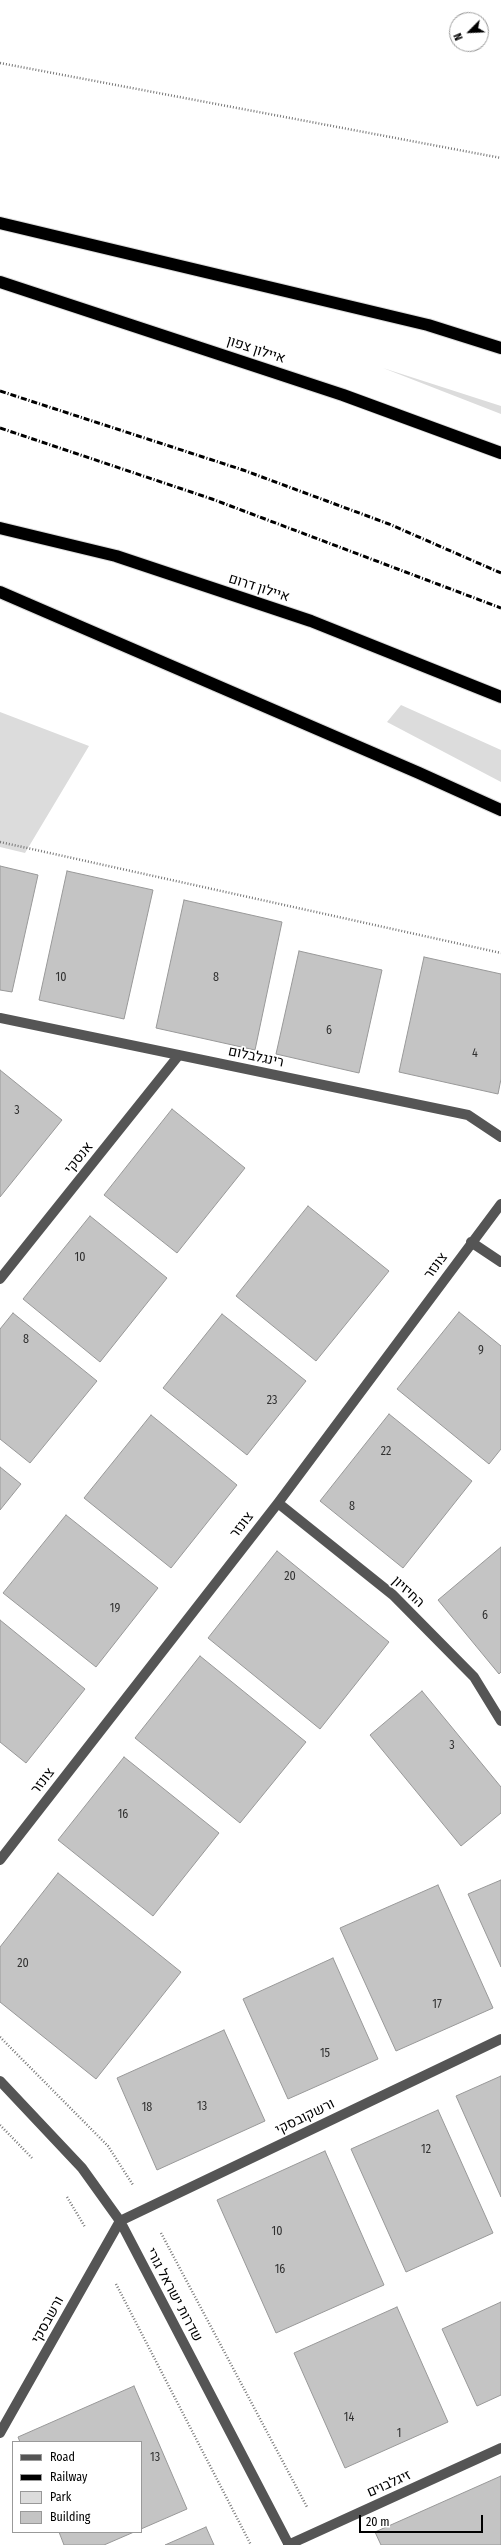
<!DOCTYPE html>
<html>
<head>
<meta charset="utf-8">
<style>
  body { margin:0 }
  #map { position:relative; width:501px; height:2545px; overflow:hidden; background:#fff; font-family:"Fira Sans Condensed",sans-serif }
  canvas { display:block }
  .legend { position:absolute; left:12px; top:2441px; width:130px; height:92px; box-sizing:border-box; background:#fff; border:1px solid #999; margin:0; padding:5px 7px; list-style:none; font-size:12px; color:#000 }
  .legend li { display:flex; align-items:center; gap:8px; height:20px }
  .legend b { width:20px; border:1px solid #999 }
  .north { position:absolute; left:449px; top:12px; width:40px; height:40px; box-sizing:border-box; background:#fff; border:1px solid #999; border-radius:50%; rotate:246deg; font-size:11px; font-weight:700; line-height:16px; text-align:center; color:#000 }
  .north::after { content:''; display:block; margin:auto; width:14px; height:18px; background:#000; clip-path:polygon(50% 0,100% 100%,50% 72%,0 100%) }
  .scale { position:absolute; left:359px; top:2515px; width:124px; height:18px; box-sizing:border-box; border:2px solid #000; border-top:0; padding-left:5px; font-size:12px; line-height:14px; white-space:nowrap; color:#000; -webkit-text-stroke:3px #fff; paint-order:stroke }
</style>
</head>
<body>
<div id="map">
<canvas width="501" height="2545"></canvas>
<ul class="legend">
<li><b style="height:5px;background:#555"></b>Road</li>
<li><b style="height:5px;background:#000"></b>Railway</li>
<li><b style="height:11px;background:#dcdcdc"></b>Park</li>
<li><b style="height:11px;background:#c4c4c4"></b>Building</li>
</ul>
<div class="north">N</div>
<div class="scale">20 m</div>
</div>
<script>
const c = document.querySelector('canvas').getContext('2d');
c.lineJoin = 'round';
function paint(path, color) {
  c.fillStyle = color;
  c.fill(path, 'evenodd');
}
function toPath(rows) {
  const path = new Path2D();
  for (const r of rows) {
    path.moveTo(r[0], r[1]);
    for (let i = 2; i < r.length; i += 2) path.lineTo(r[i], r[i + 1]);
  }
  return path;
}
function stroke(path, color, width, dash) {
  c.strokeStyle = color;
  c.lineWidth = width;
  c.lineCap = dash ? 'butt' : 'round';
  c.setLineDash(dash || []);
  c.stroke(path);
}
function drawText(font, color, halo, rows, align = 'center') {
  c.font = font + ' "Fira Sans Condensed",Heebo,sans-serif';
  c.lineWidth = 3.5;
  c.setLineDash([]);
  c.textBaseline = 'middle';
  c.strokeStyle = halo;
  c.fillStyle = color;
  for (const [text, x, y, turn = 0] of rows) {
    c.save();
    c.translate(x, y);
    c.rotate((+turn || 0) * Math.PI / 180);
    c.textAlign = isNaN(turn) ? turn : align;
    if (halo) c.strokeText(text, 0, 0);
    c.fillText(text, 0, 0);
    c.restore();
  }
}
paint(toPath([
  [383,368,501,406,501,414],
  [401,705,501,750,501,782,387,722],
  [0,712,89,746,25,853,0,847]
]), '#dcdcdc');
const building = toPath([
  [0,866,38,875,12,992,0,990,0,866],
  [67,871,153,890,124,1019,39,1000,67,871],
  [184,900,282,922,255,1050,156,1028,184,900],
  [299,951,382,970,359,1073,276,1054,299,951],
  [424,957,501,974,501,1079,498,1094,399,1072,424,957],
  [0,1070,62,1120,0,1197,0,1070],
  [172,1109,245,1168,177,1253,104,1195,172,1109],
  [308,1206,389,1271,316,1361,236,1296,308,1206],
  [90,1216,167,1278,100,1362,23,1299,90,1216],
  [459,1312,501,1346,501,1449,489,1464,397,1389,459,1312],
  [13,1313,97,1381,30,1463,0,1439,0,1329,13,1313],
  [222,1314,306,1381,247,1455,163,1388,222,1314],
  [389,1414,472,1481,403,1568,320,1501,389,1414],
  [151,1415,237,1485,171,1568,84,1498,151,1415],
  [0,1467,21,1484,0,1510,0,1467],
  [66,1515,158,1588,96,1667,3,1593,66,1515],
  [501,1547,501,1672,499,1674,438,1600,501,1547],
  [277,1551,389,1642,320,1729,208,1638,277,1551],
  [0,1620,85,1689,26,1763,0,1742,0,1620],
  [200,1656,306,1742,240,1823,135,1738,200,1656],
  [422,1691,501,1787,501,1813,461,1846,370,1735,422,1691],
  [124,1757,219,1833,153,1916,58,1840,124,1757],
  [58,1873,181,1972,96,2079,0,2002,0,1947,58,1873],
  [501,1880,501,1967,468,1894,501,1880],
  [438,1885,493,2008,396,2051,340,1928,438,1885],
  [333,1958,378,2059,288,2099,243,1999,333,1958],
  [224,2030,265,2121,157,2170,117,2078,224,2030],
  [501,2076,501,2197,456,2096,501,2076],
  [438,2110,493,2233,406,2272,351,2149,438,2110],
  [325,2151,384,2285,276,2333,217,2200,325,2151],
  [501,2302,501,2395,477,2406,442,2329,501,2302],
  [397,2307,448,2422,345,2468,294,2353,397,2307],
  [134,2386,187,2509,141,2529,141,2442,20,2442,18,2437,134,2386],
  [501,2476,501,2545,381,2545,375,2532,501,2476],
  [206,2527,214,2545,165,2545,206,2527],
  [59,2532,134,2532,104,2545,64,2545,59,2532]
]);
paint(building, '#c4c4c4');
stroke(building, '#999', 1);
const highway = toPath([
  [0,223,428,325,501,348],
  [0,282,343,395,501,453],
  [0,528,116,556,311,621,501,697],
  [0,592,419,773,501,810]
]);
stroke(highway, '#dbdbdb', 14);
stroke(toPath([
  [0,63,501,158],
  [0,842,501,953],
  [0,2037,108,2146,133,2185],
  [0,2125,32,2158],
  [67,2197,85,2227],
  [161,2233,307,2507],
  [116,2284,251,2545]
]), '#777', 2.5, [1, 2]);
stroke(toPath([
  [0,1018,468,1115,501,1137],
  [471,1242,501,1262],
  [0,1279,179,1055],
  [278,1503,393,1595,474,1677,501,1721],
  [0,1860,278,1503,501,1204],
  [0,2081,82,2168,120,2221,289,2545],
  [0,2433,120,2221,501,2039],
  [288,2545,501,2448]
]), '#555', 10);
stroke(highway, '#000', 12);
stroke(toPath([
  [0,391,243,470,389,524,501,573],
  [0,428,212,499,501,608]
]), '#000', 3, [6, 2, 1, 2]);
drawText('12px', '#313131', null, [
  ["10",61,978],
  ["8",216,978],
  ["6",329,1031],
  ["4",475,1054],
  ["3",17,1111],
  ["10",80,1258],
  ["8",26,1340],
  ["9",481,1351],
  ["23",272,1401],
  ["22",386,1452],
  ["8",352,1507],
  ["20",290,1577],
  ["19",115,1609],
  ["6",485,1616],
  ["3",452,1746],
  ["16",123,1815],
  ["20",23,1964],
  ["17",437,2005],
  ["15",325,2054],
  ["13",202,2107],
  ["18",147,2108],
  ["12",426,2150],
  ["10",277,2232],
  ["16",280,2270],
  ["14",349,2418],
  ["1",399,2434],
  ["13",155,2458]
]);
drawText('14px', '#000', '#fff', [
  ["איילון צפון",256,350,18],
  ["איילון דרום",259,588,18],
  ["רינגלבלום",256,1057,12],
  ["אנסקי",79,1158,-51],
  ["צונזר",436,1266,-53],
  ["צונזר",242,1525,-52],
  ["החיזיון",408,1592,43],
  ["צונזר",43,1781,-52],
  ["ורשקובסקי",305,2117,-26],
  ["שדרות ישראל גורי",174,2295,62],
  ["ורשבסקי",48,2320,-61],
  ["זיגלבוים",389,2484,-24]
]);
</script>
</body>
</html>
